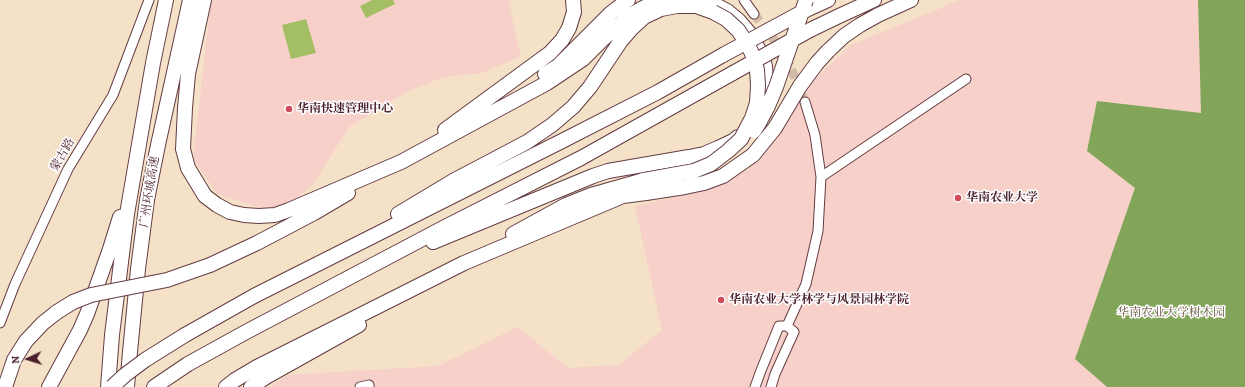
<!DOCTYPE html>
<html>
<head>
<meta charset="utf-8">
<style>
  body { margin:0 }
  #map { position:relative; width:1245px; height:387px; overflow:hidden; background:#f4e1c7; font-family:Alegreya,serif }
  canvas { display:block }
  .north { position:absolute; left:8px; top:339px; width:40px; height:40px; -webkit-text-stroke:3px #fff; paint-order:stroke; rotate:266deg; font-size:11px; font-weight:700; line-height:16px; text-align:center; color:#4a1f2b }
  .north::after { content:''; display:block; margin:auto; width:14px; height:18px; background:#4a1f2b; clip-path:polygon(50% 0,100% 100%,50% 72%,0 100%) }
</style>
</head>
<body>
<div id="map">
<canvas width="1245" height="387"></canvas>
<div class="north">N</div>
</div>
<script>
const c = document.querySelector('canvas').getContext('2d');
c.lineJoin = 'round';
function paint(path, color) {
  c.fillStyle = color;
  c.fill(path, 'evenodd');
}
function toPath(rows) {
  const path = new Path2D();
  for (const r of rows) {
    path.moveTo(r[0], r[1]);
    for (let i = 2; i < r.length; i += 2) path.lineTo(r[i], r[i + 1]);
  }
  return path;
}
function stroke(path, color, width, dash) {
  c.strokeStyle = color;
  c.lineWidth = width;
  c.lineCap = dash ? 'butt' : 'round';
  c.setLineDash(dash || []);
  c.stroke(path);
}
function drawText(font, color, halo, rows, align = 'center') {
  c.font = font + ' Alegreya,"Noto Serif SC",serif';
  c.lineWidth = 3;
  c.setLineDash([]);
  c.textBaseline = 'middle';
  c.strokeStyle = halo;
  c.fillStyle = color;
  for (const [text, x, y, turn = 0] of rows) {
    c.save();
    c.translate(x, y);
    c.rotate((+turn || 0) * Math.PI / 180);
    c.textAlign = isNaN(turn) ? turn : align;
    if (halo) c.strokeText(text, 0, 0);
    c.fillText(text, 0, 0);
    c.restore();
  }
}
paint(toPath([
  [211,0,508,0,521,56,482,73,444,77,408,91,349,127,314,183,292,203,268,210,217,194,193,158],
  [960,0,1245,0,1245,387,270,387,287,375,438,366,518,327,568,368,619,365,662,330,635,206,708,189,747,170,779,136,795,107,813,81,851,45]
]), '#f7d0ca');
paint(toPath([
  [372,0,393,0,395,4,366,18,360,6],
  [306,19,316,53,291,59,282,25]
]), '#a4be64');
paint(toPath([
  [1198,0,1245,0,1245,387,1107,387,1075,359,1135,188,1087,151,1097,101,1201,113]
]), '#83a55a');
stroke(toPath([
  [754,14,785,54,805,102]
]), '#d2baa8', 9, [9, 4.5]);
const minor = toPath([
  [744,0,754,14],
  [821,177,966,79],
  [0,323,15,284,68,169,113,95,149,0],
  [787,326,806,284,818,231,821,177,815,135,805,102],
  [360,387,369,385,369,387],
  [755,387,760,373,779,326,787,326],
  [771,387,775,374,794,332,787,326]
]);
const highway = toPath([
  [204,0,188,74,185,108,183,149,188,168,205,196,217,205,230,212,244,215,259,216,275,215,289,210,401,162,547,83,583,59,602,40,629,16,641,9,653,3,663,0],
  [704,0,712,3,727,11,739,21,751,35,759,50,765,66,766,83,763,101,760,110],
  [806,10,828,0],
  [810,30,839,16,874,0],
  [828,51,844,36,860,25,878,15,911,0],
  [545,74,558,66,611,13,628,0],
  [445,130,550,53,562,40,569,28,574,12,573,0],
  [398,214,453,181,527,142,552,125,573,107,590,87,620,42,632,28,644,17,661,9,677,6,696,6,713,12],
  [513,234,566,205,591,195,644,180],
  [433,242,593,176,608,171,689,157,704,154,718,148,733,141,738,137],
  [210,265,257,243,314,213,348,193],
  [185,335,254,296,564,140,658,92,723,55],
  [5,387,14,360,26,341,43,323,57,312],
  [49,387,80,330,87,314,110,249,120,217],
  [108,387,112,335,127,214,153,63,166,0],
  [127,387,130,352,138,269,147,200,158,145,190,0],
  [154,387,188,364,246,332,445,227,581,158,733,73],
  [226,387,235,380,257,367,464,263,623,196,646,193],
  [251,387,266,377,359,325]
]);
stroke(minor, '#643c42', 11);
stroke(highway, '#643c42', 16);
stroke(minor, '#fff', 9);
stroke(highway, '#fff', 14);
const highwayBridge = toPath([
  [723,55,806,10],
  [733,73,810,30],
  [754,131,759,123,768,106,776,87,806,0],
  [644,180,694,171,711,164,728,151,741,139,752,118,757,103,758,85,757,70,754,58,748,45,738,30,726,19,713,12],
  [646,193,685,187,704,183,723,176,753,155,775,128,800,86,817,63,828,51],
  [57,312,73,302,91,295,167,280,210,265],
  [112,387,125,375,145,360,185,335]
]);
stroke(highwayBridge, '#643c42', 16, []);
stroke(highwayBridge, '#fff', 14);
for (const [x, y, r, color] of [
  [289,109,4,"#d1495b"],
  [958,198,4,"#d1495b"],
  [721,300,4,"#d1495b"]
]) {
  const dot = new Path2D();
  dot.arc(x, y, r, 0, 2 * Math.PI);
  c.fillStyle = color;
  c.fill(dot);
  stroke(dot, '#fff', 1.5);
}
drawText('bold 12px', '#4a1f2b', '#fff', [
  ["华南快速管理中心",297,109],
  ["华南农业大学",966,198],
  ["华南农业大学林学与风景园林学院",729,300]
], 'left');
drawText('12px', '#4a1f2b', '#fff', [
  ["蒙古路",63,155,-60],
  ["广州环城高速",150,192,-81]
]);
drawText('12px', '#6a573f', '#fff', [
  ["华南农业大学树木园",1171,313]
]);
</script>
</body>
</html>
